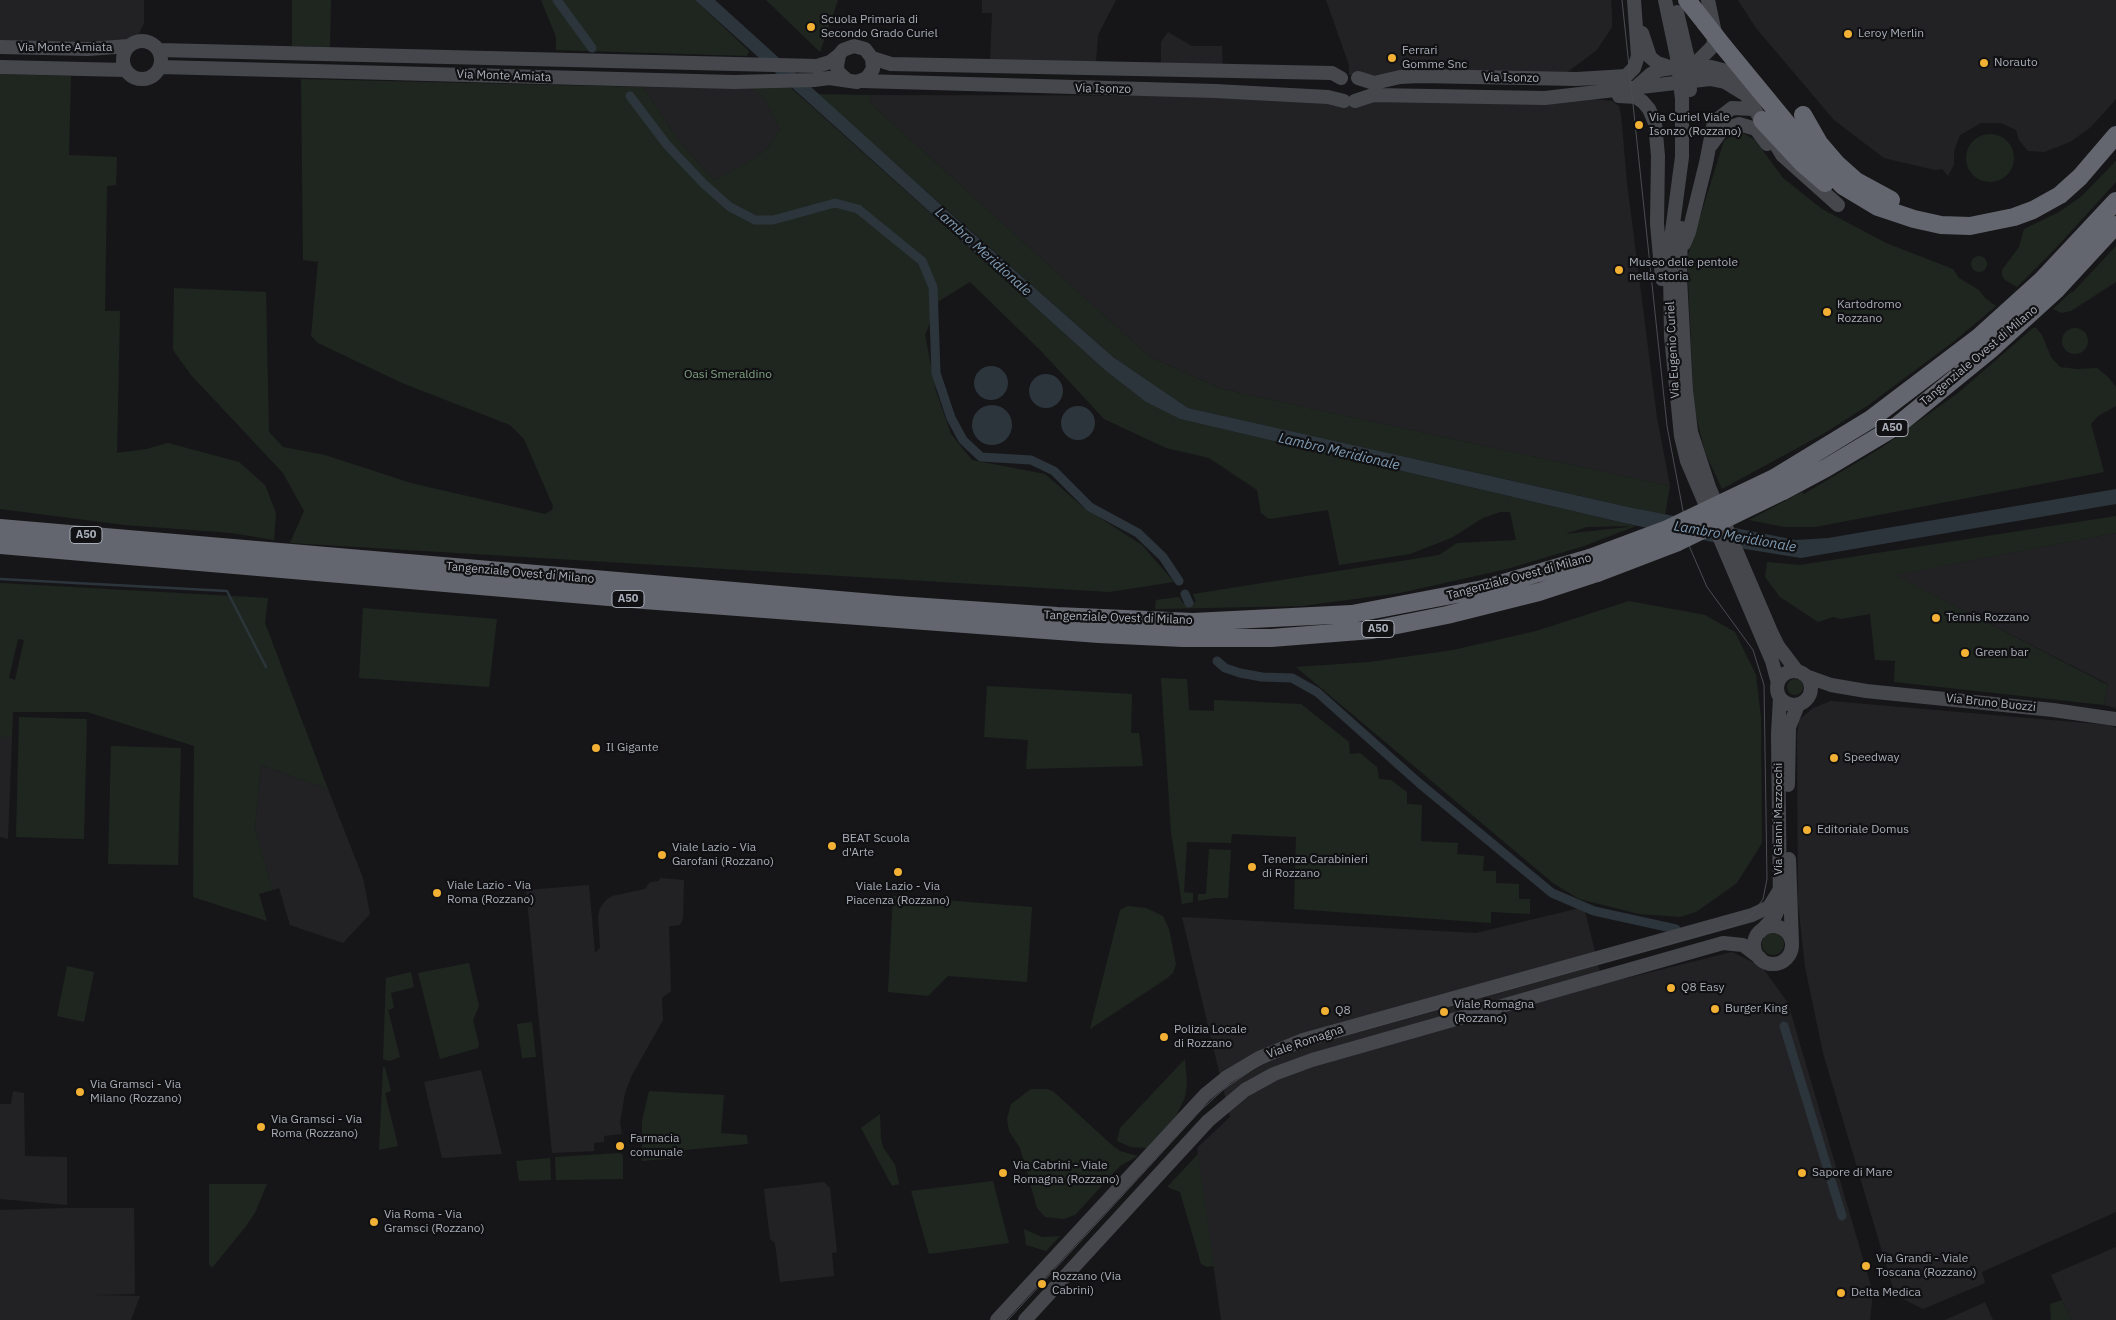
<!DOCTYPE html>
<html>
<head>
<meta charset="utf-8">
<style>
  body { margin:0 }
  canvas { display:block; background:#161618 }
</style>
</head>
<body>
<canvas width="2116" height="1320"></canvas>
<script>
const c = document.querySelector('canvas').getContext('2d');
c.lineJoin = 'round';
function paint(path, color) {
  c.fillStyle = color;
  c.fill(path, 'evenodd');
}
function toPath(rows) {
  const path = new Path2D();
  for (const r of rows) {
    if (r.length === 3) {
      path.moveTo(r[0] + r[2], r[1]);
      path.arc(r[0], r[1], r[2], 0, 2 * Math.PI);
      continue;
    }
    path.moveTo(r[0], r[1]);
    for (let i = 2; i < r.length; i += 2) path.lineTo(r[i], r[i + 1]);
  }
  return path;
}
function stroke(path, color, width, dash) {
  c.strokeStyle = color;
  c.lineWidth = width;
  c.lineCap = dash ? 'butt' : 'round';
  c.setLineDash(dash || []);
  c.stroke(path);
}
function drawText(font, color, halo, rows, align = 'center') {
  c.font = font + ' "IBM Plex Sans",sans-serif';
  c.lineWidth = 4.5;
  c.setLineDash([]);
  c.textBaseline = 'middle';
  c.strokeStyle = halo;
  c.fillStyle = color;
  for (const [text, x, y, turn = 0] of rows) {
    c.save();
    c.translate(x, y);
    c.rotate((+turn || 0) * Math.PI / 180);
    c.textAlign = isNaN(turn) ? turn : align;
    if (halo) c.strokeText(text, 0, 0);
    c.fillText(text, 0, 0);
    c.restore();
  }
}
paint(toPath([
  [0,0,144,0,144,23,135,42,129,46,0,47],
  [982,0,1116,0,1098,35,1096,62,990,60,992,13,982,13],
  [1326,0,1611,0,1612,16,1612,27,1597,50,1558,79,1352,75,1349,75,1349,65],
  [1738,0,2116,0,2116,99,2091,127,2070,142,2044,152,2028,151,2019,140,2016,130,2001,123,1981,123,1960,135,1954,151,1954,165,1948,176,1942,169,1935,170,1884,158,1834,120,1756,28],
  [1168,32,1192,46,1222,46,1223,71,1161,70,1161,42],
  [643,87,753,88,764,98,780,129,766,150,742,166,714,180,679,141],
  [871,95,1322,96,1347,102,1565,96,1612,101,1619,106,1621,115,1627,183,1657,418,1670,486,1222,389,1150,357,869,102],
  [2116,533,2116,708,2104,705,2108,684,1894,575],
  [1831,701,2109,725,2116,728,2116,1212,1982,1272,1985,1283,1923,1309,1895,1295,1823,1053,1805,967,1798,903,1797,735,1799,720,1813,708],
  [0,737,12,737,8,839,0,837],
  [261,765,328,789,363,878,370,914,343,943,290,925,279,888,273,890,255,829],
  [660,878,684,880,683,918,680,925,669,926,671,991,662,998,663,1020,632,1075,625,1093,620,1123,622,1134,604,1136,604,1142,594,1143,594,1151,552,1153,526,890,589,885,595,953,600,948,598,916,600,908,606,900,612,896,645,889,650,882,659,881],
  [1584,907,1603,984,1732,952,1762,967,1788,1003,1873,1293,1870,1320,1221,1320,1197,1148,1230,1117,1182,917,1476,933],
  [481,1070,502,1154,442,1158,424,1082],
  [13,1091,24,1093,25,1156,67,1157,67,1205,0,1199,0,1104,11,1104],
  [824,1182,830,1188,837,1252,832,1253,834,1276,780,1282,775,1243,770,1239,764,1189],
  [68,1208,134,1208,135,1294,93,1295,140,1296,131,1320,0,1320,0,1210],
  [2116,1247,2116,1320,2071,1320,2051,1275],
  [1985,1302,1993,1320,1945,1320,1979,1305]
]), '#222225');
paint(toPath([
  [292,0,331,0,330,47,292,46],
  [541,0,695,0,749,51,747,56,556,50,556,37],
  [766,0,838,0,820,52],
  [0,74,71,76,69,155,117,157,116,185,107,186,105,311,120,311,117,453,146,449,168,443,239,462,265,485,276,513,274,540,231,533,125,525,0,509],
  [301,79,643,87,679,141,714,180,742,166,766,150,780,129,764,98,753,88,789,86,1106,371,1146,402,1180,419,1636,526,1584,546,1507,569,1400,593,1302,606,1155,609,1156,600,1179,597,1183,603,1196,602,1193,594,1439,555,1457,543,1516,540,1510,512,1500,512,1483,518,1451,538,1410,554,1339,565,1328,510,1269,519,1261,513,1257,490,1209,458,1166,448,1104,419,1041,351,970,282,939,301,925,335,936,391,951,434,972,460,1045,474,1083,507,1142,545,1174,582,1109,592,290,543,304,511,283,473,191,375,173,350,174,288,266,292,269,432,283,447,325,455,411,483,545,514,552,510,553,506,524,439,510,425,402,383,318,343,311,336,318,262,303,260],
  [1629,526,1628,527,1565,534,1587,527],
  [817,94,871,95,869,102,1150,357,1222,389,1670,486,1665,515,1188,408,1113,357],
  [1741,132,1755,140,1783,178,1822,209,1886,243,1953,269,1959,278,1979,290,1985,298,1996,306,1953,342,1867,406,1823,434,1722,489,1705,452,1694,408,1687,258,1724,141,1732,135],
  [1990,158,24],
  [2116,161,2116,182,2055,249,2017,287,2005,280,2002,276,2002,270,2019,247,2024,229,2059,212,2082,196],
  [2116,246,2116,282,2071,311,2061,313,2053,309,2070,293,2073,292],
  [1979,264,8],
  [2033,328,2036,328,2042,335,2051,357,2060,367,2077,369,2097,368,2108,377,2116,387,2116,406,2098,416,2091,424,2104,472,1815,527,1784,527,1749,520,1802,492,1804,494,1881,448,1958,393],
  [2075,341,13],
  [2116,516,2116,533,1895,575,2108,685,2104,705,1894,682,1895,661,1875,660,1870,614,1841,619,1833,617,1818,622,1780,597,1765,577,1767,562,1800,565],
  [0,583,268,598,265,623,328,789,261,765,255,829,273,890,259,894,267,921,193,897,194,746,87,712,13,712,12,737,0,737],
  [18,639,24,640,15,680,9,678],
  [1629,601,1705,615,1735,632,1756,675,1761,718,1762,843,1737,883,1696,912,1680,917,1639,914,1579,899,1553,883,1296,667,1369,662,1453,650,1536,631],
  [363,608,497,619,489,687,359,678],
  [1161,678,1187,679,1189,710,1214,711,1214,700,1301,704,1349,742,1350,754,1360,753,1377,767,1379,779,1391,780,1407,792,1407,804,1422,805,1421,841,1458,843,1457,854,1484,856,1483,871,1496,871,1496,883,1519,884,1519,899,1530,899,1530,914,1491,912,1491,923,1294,909,1296,837,1232,834,1231,843,1187,842,1184,892,1193,893,1193,902,1182,904,1171,832],
  [1795,687,8],
  [987,686,1132,694,1131,733,1139,733,1143,766,1026,769,1028,740,984,737],
  [19,717,87,719,84,839,16,837],
  [111,746,181,748,178,865,108,864],
  [1209,849,1231,850,1228,898,1214,898,1198,901,1198,894,1206,894],
  [893,896,1032,907,1027,982,948,976,928,996,888,992],
  [1128,906,1146,908,1163,916,1169,929,1176,964,1173,973,1166,979,1090,1029,1120,910],
  [1773,944,11],
  [469,963,479,1006,473,1020,479,1044,478,1048,440,1059,418,973],
  [67,966,94,972,84,1022,57,1016],
  [411,972,414,987,391,993,394,1008,388,1010,400,1057,389,1061,383,1059,386,978],
  [532,1022,536,1057,522,1058,517,1024],
  [1185,1059,1187,1084,1185,1097,1176,1116,1147,1148,1131,1147,1117,1141,1120,1128],
  [383,1067,385,1067,391,1091,385,1093,398,1146,379,1150],
  [1031,1089,1047,1089,1054,1092,1113,1146,1120,1151,1138,1156,1120,1166,1075,1215,1064,1219,1045,1217,1037,1208,1020,1148,1009,1131,1007,1119,1011,1104],
  [649,1091,724,1095,721,1133,747,1135,748,1144,685,1150,685,1157,642,1161,642,1121],
  [880,1114,881,1139,883,1147,895,1165,899,1184,892,1186,861,1128],
  [620,1153,623,1156,623,1179,556,1180,555,1157],
  [1198,1154,1214,1266,1207,1267,1201,1264,1180,1192,1167,1187],
  [550,1158,551,1180,519,1181,516,1161],
  [993,1181,1009,1243,929,1254,911,1191],
  [209,1184,267,1184,255,1213,246,1226,212,1268,209,1264],
  [1024,1229,1042,1237,1060,1236,1046,1251,1026,1245],
  [2062,1300,2071,1320,2051,1320,2050,1304]
]), '#1e261f');
paint(toPath([
  [695,0,715,0,950,213,1113,357,1188,408,1633,508,1796,540,1828,538,2116,489,2116,504,1801,558,1745,549,1624,523,1180,419,1146,402,1106,371],
  [991,383,17],
  [1046,391,17],
  [992,425,20],
  [1078,423,17]
]), '#2c353c');
stroke(toPath([
  [0,579,227,591,266,667]
]), '#2c353c', 2.5);
stroke(toPath([
  [557,0,592,48],
  [630,96,667,145,704,184,730,207,755,220,773,220,835,203,858,209,922,261,933,287,936,373,951,418,963,440,981,457,1031,460,1054,471,1090,507,1138,533,1163,557,1179,581],
  [1185,594,1189,603],
  [1217,661,1225,668,1240,673,1262,677,1292,678,1317,692,1419,783,1552,893,1594,911,1676,929],
  [1784,1026,1842,1216]
]), '#2c353c', 9);
stroke(toPath([
  [1665,0,1677,57],
  [1677,12,1687,55],
  [1642,33,1650,57,1657,63,1672,68,1686,68,1696,63,1713,46,1715,33,1708,0],
  [142,60,19],
  [0,47,88,49,129,46],
  [159,50,817,66,830,62,839,55],
  [872,58,891,64,1332,73,1341,78],
  [0,67,125,70],
  [160,67,734,82,814,80,829,78,857,82,867,78,873,69,872,58,865,49,854,46,843,50,839,55,837,66,838,72,847,80],
  [1686,68,1711,67,1723,70,1737,80,1782,155,1838,205],
  [1358,78,1374,83,1400,77,1419,76,1577,79,1626,76,1634,68,1638,56,1634,0],
  [862,81,1215,91,1328,97,1344,101],
  [1635,88,1651,74,1659,70,1672,68],
  [1619,96,1636,97,1643,102,1649,109,1655,123,1658,156,1657,224,1662,279],
  [1682,99,1682,157,1671,239,1670,270,1671,336,1681,436,1687,461,1772,661,1778,683],
  [1355,101,1373,95,1545,98,1710,79,1725,82,1743,93],
  [1711,145,1722,130,1739,124,1756,129,1767,144],
  [1681,228,1680,278,1686,390,1691,432,1709,487,1772,634,1778,646,1797,671],
  [1684,244,1689,232,1706,163,1714,122,1732,108,1754,109],
  [1794,688,17],
  [1806,676,1831,685,1866,691,2053,710,2116,719],
  [1788,785,1789,727,1798,705],
  [1789,859,1792,943],
  [1773,945,19],
  [1760,932,1775,916,1780,905,1778,734,1780,698],
  [997,1320,1205,1095,1227,1077,1259,1058,1303,1040,1752,915,1769,907,1779,891],
  [1025,1320,1208,1121,1245,1090,1274,1074,1312,1060,1723,943,1743,945,1760,958]
]), '#45474d', 14);
stroke(toPath([
  [1687,0,1706,24],
  [1724,47,1817,160,1843,186,1878,207,1914,219,1941,225,1970,226,2014,217,2033,210,2060,195,2080,177,2116,135],
  [1803,115,1819,143,1837,164,1856,181,1891,200],
  [1762,120,1803,164,1825,183],
  [1776,477,1871,419,1979,337,2042,280,2116,201],
  [1783,491,1826,468,1898,425,1990,350,2057,289,2116,225],
  [0,528,897,605,1057,616,1193,622,1352,614,1483,589,1590,558],
  [0,545,644,600,1099,634,1183,638,1271,638,1372,630,1447,615,1539,592,1597,573]
]), '#63666e', 18);
stroke(toPath([
  [1008,1320,1201,1110,1224,1089,1256,1067,1279,1056,1311,1045,1736,925,1752,915,1763,899,1767,879,1764,685,1753,650,1707,587,1690,548,1667,426,1622,0]
]), '#4a4c52', 1);
stroke(toPath([
  [1687,55,1690,90],
  [1677,57,1682,99]
]), '#45474d', 14);
stroke(toPath([
  [1706,24,1724,47],
  [1590,558,1665,530,1776,477],
  [1597,573,1678,542,1783,491]
]), '#63666e', 18);
for (const [x, y, r, color] of [
  [811,27,5,"#f2b134"],
  [1848,34,5,"#f2b134"],
  [1392,58,5,"#f2b134"],
  [1984,63,5,"#f2b134"],
  [1639,125,5,"#f2b134"],
  [1619,270,5,"#f2b134"],
  [1827,312,5,"#f2b134"],
  [1936,618,5,"#f2b134"],
  [1965,653,5,"#f2b134"],
  [596,748,5,"#f2b134"],
  [1834,758,5,"#f2b134"],
  [1807,830,5,"#f2b134"],
  [832,846,5,"#f2b134"],
  [662,855,5,"#f2b134"],
  [1252,867,5,"#f2b134"],
  [898,872,5,"#f2b134"],
  [437,893,5,"#f2b134"],
  [1671,988,5,"#f2b134"],
  [1715,1009,5,"#f2b134"],
  [1325,1011,5,"#f2b134"],
  [1444,1012,5,"#f2b134"],
  [1164,1037,5,"#f2b134"],
  [80,1092,5,"#f2b134"],
  [261,1127,5,"#f2b134"],
  [620,1146,5,"#f2b134"],
  [1003,1173,5,"#f2b134"],
  [1802,1173,5,"#f2b134"],
  [374,1222,5,"#f2b134"],
  [1866,1266,5,"#f2b134"],
  [1042,1284,5,"#f2b134"],
  [1841,1293,5,"#f2b134"]
]) {
  const dot = new Path2D();
  dot.arc(x, y, r, 0, 2 * Math.PI);
  c.fillStyle = color;
  c.fill(dot);
  stroke(dot, '#111113', 2);
}
for (const [x, y, w] of [
  [1892,428,32],
  [86,535,32],
  [628,599,32],
  [1378,629,32]
]) {
  const box = new Path2D();
  box.roundRect(x - w / 2, y - 8.5, w, 17, 4);
  c.fillStyle = '#111113';
  c.fill(box);
  stroke(box, '#a8adb8', 1);
}
drawText('bold 11px', '#a8adb8', null, [
  ["A50",1892,428],
  ["A50",86,535],
  ["A50",628,599],
  ["A50",1378,629]
]);
drawText('12px', '#a8adb8', '#111113', [
  ["Scuola Primaria di",821,20],
  ["Secondo Grado Curiel",821,34],
  ["Leroy Merlin",1858,34],
  ["Ferrari",1402,51],
  ["Gomme Snc",1402,65],
  ["Norauto",1994,63],
  ["Via Curiel Viale",1649,118],
  ["Isonzo (Rozzano)",1649,132],
  ["Museo delle pentole",1629,263],
  ["nella storia",1629,277],
  ["Kartodromo",1837,305],
  ["Rozzano",1837,319],
  ["Tennis Rozzano",1946,618],
  ["Green bar",1975,653],
  ["Il Gigante",606,748],
  ["Speedway",1844,758],
  ["Editoriale Domus",1817,830],
  ["BEAT Scuola",842,839],
  ["d'Arte",842,853],
  ["Viale Lazio - Via",672,848],
  ["Garofani (Rozzano)",672,862],
  ["Tenenza Carabinieri",1262,860],
  ["di Rozzano",1262,874],
  ["Viale Lazio - Via",447,886],
  ["Roma (Rozzano)",447,900],
  ["Viale Lazio - Via",898,887,"center"],
  ["Piacenza (Rozzano)",898,901,"center"],
  ["Q8 Easy",1681,988],
  ["Viale Romagna",1454,1005],
  ["(Rozzano)",1454,1019],
  ["Burger King",1725,1009],
  ["Q8",1335,1011],
  ["Polizia Locale",1174,1030],
  ["di Rozzano",1174,1044],
  ["Via Gramsci - Via",90,1085],
  ["Milano (Rozzano)",90,1099],
  ["Via Gramsci - Via",271,1120],
  ["Roma (Rozzano)",271,1134],
  ["Farmacia",630,1139],
  ["comunale",630,1153],
  ["Via Cabrini - Viale",1013,1166],
  ["Romagna (Rozzano)",1013,1180],
  ["Sapore di Mare",1812,1173],
  ["Via Roma - Via",384,1215],
  ["Gramsci (Rozzano)",384,1229],
  ["Via Grandi - Viale",1876,1259],
  ["Toscana (Rozzano)",1876,1273],
  ["Rozzano (Via",1052,1277],
  ["Cabrini)",1052,1291],
  ["Delta Medica",1851,1293]
], 'left');
drawText('12px', '#a8adb8', '#111113', [
  ["Via Monte Amiata",65,48],
  ["Via Monte Amiata",504,76,2],
  ["Via Isonzo",1511,78,1],
  ["Via Isonzo",1103,89,1],
  ["Via Eugenio Curiel",1673,350,-93],
  ["Tangenziale Ovest di Milano",1979,356,-40],
  ["Tangenziale Ovest di Milano",520,573,5],
  ["Tangenziale Ovest di Milano",1519,577,-15],
  ["Tangenziale Ovest di Milano",1118,618,2],
  ["Via Bruno Buozzi",1991,703,6],
  ["Via Gianni Mazzocchi",1779,819,-90],
  ["Viale Romagna",1305,1042,-19]
]);
drawText('12px', '#7fa381', '#111113', [
  ["Oasi Smeraldino",728,375]
]);
drawText('italic 14px', '#7f9bb3', '#111113', [
  ["Lambro Meridionale",983,252,42],
  ["Lambro Meridionale",1339,452,13],
  ["Lambro Meridionale",1735,537,10]
]);
</script>
</body>
</html>
